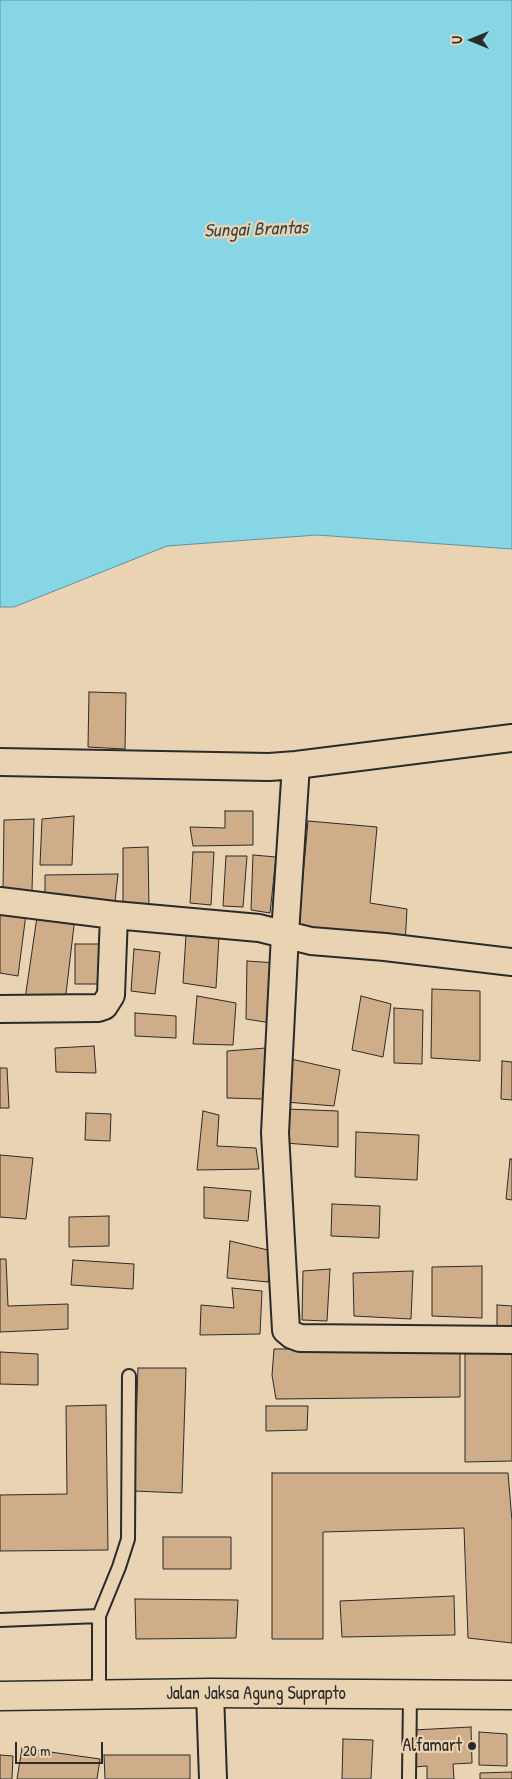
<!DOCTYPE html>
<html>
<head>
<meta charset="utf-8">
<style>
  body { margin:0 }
  #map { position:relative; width:512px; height:1779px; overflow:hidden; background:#e9d3b2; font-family:"Patrick Hand",sans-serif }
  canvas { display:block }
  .north { position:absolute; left:447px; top:15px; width:50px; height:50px; -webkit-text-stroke:4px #e9d3b2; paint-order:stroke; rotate:270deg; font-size:14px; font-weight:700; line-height:20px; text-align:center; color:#2b2b2b }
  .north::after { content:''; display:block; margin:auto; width:18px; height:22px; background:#2b2b2b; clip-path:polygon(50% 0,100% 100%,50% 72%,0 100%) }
  .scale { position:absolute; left:15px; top:1742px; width:88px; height:22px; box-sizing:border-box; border:2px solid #2b2b2b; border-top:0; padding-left:6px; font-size:15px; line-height:18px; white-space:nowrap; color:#2b2b2b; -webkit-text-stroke:4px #e9d3b2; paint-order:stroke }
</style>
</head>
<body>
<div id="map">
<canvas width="512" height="1779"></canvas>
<div class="north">U</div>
<div class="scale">20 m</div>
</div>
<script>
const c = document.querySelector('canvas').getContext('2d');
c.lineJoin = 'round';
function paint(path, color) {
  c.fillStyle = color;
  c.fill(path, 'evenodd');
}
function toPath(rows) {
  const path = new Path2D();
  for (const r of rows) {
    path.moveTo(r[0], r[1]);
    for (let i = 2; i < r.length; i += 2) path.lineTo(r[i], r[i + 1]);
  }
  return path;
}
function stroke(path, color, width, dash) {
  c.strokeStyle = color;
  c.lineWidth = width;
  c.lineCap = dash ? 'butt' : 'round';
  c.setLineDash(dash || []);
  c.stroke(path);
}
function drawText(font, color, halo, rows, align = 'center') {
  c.font = font + ' "Patrick Hand",sans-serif';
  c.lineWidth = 4.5;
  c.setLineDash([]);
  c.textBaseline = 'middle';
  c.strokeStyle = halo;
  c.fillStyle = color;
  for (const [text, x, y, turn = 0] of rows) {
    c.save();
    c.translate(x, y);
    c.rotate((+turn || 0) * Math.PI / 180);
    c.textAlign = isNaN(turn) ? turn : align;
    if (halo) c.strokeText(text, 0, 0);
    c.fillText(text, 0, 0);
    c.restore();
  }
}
const water = toPath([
  [0,0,512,0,512,549,317,535,167,546,14,607,0,607,0,0]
]);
paint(water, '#87d6e5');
stroke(water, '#62929b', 1);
const building = toPath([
  [89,692,126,693,125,749,88,747,89,692],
  [225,811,253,811,253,845,193,846,190,827,225,828,225,811],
  [74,816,72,865,40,865,42,819,74,816],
  [34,819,32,891,3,891,4,820,34,819],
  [308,821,377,827,370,903,407,909,405,945,298,931,308,821],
  [148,847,149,908,123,908,123,848,148,847],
  [193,852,214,852,211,905,190,903,193,852],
  [253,855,276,857,270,913,251,910,253,855],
  [226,856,247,856,243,907,223,906,226,856],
  [118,874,115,902,45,899,45,875,118,874],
  [0,910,26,914,18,976,0,973,0,910],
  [37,917,75,917,65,1002,25,999,37,917],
  [186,935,219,937,216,988,183,983,186,935],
  [75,944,104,944,105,984,75,984,75,944],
  [134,949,160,952,155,994,131,991,134,949],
  [247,961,276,963,271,1023,246,1019,247,961],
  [432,989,480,991,480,1061,431,1058,432,989],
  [197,996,236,1003,233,1045,193,1044,197,996],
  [361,996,391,1004,383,1057,352,1050,361,996],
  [394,1008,423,1010,422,1064,394,1063,394,1008],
  [135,1013,176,1016,176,1038,135,1036,135,1013],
  [94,1046,96,1073,56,1072,55,1048,94,1046],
  [266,1048,263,1099,227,1098,227,1051,266,1048],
  [291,1059,340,1070,334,1106,286,1102,291,1059],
  [502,1061,512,1062,512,1100,501,1099,502,1061],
  [0,1068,7,1068,9,1108,0,1108,0,1068],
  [286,1109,338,1111,338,1147,285,1143,286,1109],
  [203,1111,219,1115,217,1146,256,1148,259,1169,197,1170,203,1111],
  [86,1113,111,1114,110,1141,85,1140,86,1113],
  [356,1132,419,1135,417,1180,355,1177,356,1132],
  [0,1155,33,1158,26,1219,0,1217,0,1155],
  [510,1159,512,1159,512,1200,506,1199,510,1159],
  [204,1187,251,1191,248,1221,204,1218,204,1187],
  [332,1204,380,1206,379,1238,331,1236,332,1204],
  [109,1216,109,1246,69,1247,69,1217,109,1216],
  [230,1241,272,1251,268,1282,227,1278,230,1241],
  [0,1259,6,1259,8,1306,68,1304,68,1329,0,1332,0,1259],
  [73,1260,134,1264,133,1289,71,1285,73,1260],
  [482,1266,482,1318,432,1316,432,1267,482,1266],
  [330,1269,327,1321,302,1320,303,1271,330,1269],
  [413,1271,411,1319,354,1316,353,1273,413,1271],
  [232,1288,262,1291,260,1334,200,1335,201,1305,234,1308,232,1288],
  [497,1305,512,1306,512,1329,497,1328,497,1305],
  [460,1348,460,1397,276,1399,272,1375,274,1349,460,1348],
  [512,1350,512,1461,465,1462,465,1351,512,1350],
  [0,1352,38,1354,38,1385,0,1384,0,1352],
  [138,1368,186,1368,182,1493,134,1491,138,1368],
  [106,1405,108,1550,0,1551,0,1495,67,1494,66,1406,106,1405],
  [266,1406,308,1406,307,1430,266,1431,266,1406],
  [272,1473,508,1473,512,1521,512,1643,468,1638,464,1528,323,1532,323,1639,272,1639,272,1473],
  [163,1537,231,1537,231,1569,163,1569,163,1537],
  [454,1596,455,1635,342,1637,340,1601,454,1596],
  [135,1599,238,1600,236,1638,136,1639,135,1599],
  [471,1727,472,1763,453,1764,454,1779,427,1779,427,1766,414,1767,413,1730,471,1727],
  [479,1732,507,1734,507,1766,479,1765,479,1732],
  [343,1739,373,1740,371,1779,342,1779,343,1739],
  [22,1748,100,1759,97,1779,17,1779,22,1748],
  [0,1755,13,1756,12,1779,0,1779,0,1755],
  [104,1755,190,1755,190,1779,105,1779,104,1755],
  [512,1772,512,1779,480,1779,480,1773,512,1772]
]);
paint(building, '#cfad89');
stroke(building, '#2b2b2b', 1);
const service = toPath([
  [99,1616,119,1567,128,1539,129,1376],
  [0,1620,99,1616,99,1694],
  [409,1779,410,1695]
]);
const minor = toPath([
  [0,762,269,767,296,765,512,738],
  [296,765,285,934,275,1133,286,1330,292,1335,300,1338,512,1340],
  [0,901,114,915,259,928,311,941,385,947,512,962],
  [0,1009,98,1008,104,1006,111,995,114,915],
  [210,1693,213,1779]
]);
const secondary = toPath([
  [0,1696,210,1693,512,1695]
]);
stroke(service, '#2b2b2b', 16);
stroke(minor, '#2b2b2b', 30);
stroke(secondary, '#2b2b2b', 31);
stroke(service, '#e9d3b2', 12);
stroke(minor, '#e9d3b2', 26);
stroke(secondary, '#e9d3b2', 28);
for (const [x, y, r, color] of [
  [472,1746,5,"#2b2b2b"]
]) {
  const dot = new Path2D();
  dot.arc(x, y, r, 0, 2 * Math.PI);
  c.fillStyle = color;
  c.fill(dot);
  stroke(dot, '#e9d3b2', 2);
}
drawText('18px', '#2b2b2b', '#e9d3b2', [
  ["Jalan Jaksa Agung Suprapto",256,1694]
]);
drawText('18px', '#2b2b2b', '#e9d3b2', [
  ["Alfamart",462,1746]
], 'right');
drawText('italic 19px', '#394547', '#e9d3b2', [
  ["Sungai Brantas",256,230,-2]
]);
</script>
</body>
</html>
